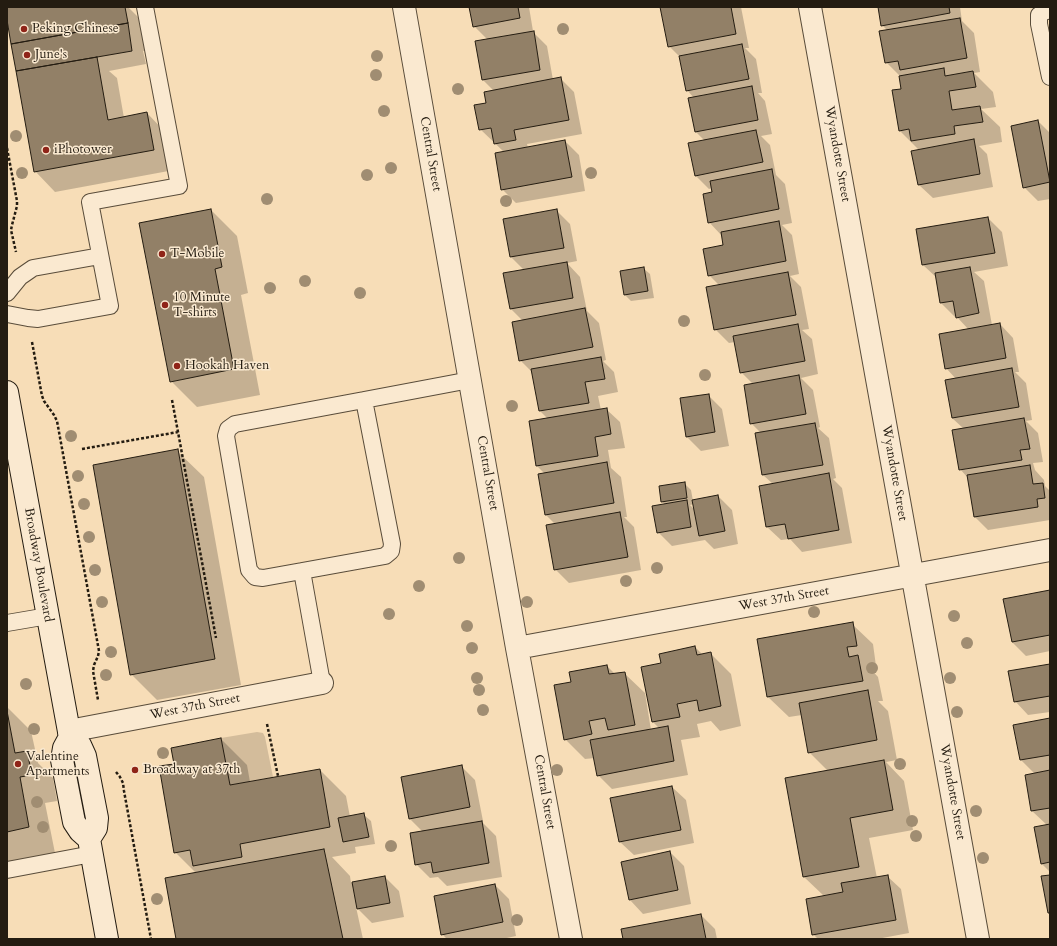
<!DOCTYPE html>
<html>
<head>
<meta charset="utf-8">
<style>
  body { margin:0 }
  #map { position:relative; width:1057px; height:946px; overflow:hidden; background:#f7ddb7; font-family:Cardo,serif }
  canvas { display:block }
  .frame { position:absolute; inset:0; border:8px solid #241c11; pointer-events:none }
</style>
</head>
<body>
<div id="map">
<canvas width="1057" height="946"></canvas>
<div class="frame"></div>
</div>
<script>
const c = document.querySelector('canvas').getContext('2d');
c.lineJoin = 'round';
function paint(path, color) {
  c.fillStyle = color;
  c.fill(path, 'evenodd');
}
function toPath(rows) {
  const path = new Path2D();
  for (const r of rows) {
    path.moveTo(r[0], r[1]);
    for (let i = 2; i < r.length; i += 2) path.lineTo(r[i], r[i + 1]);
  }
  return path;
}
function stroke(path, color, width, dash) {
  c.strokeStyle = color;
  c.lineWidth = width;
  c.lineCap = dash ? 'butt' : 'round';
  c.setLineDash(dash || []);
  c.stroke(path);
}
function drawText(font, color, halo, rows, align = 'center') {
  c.font = font + ' Cardo,serif';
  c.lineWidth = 3;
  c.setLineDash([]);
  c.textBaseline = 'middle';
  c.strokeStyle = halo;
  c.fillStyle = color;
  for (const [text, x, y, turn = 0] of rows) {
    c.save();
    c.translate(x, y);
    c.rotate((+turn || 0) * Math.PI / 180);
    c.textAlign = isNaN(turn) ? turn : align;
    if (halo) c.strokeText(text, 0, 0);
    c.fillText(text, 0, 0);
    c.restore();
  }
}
paint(toPath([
  [257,732,263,733,265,737,273,777,230,785,221,738]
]), '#d3bc9b');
paint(toPath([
  [7,7,128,7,149,28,153,49,143,51,146,64,109,71,117,78,124,118,147,113,167,134,174,170,55,192,35,171,7,15],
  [470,7,529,7,533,31,532,31,547,46,553,80,560,78,574,92,582,134,527,144,528,148,565,141,579,155,585,191,516,203,502,189,504,152,480,129,487,104,494,91,483,80,488,40,474,26],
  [661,7,741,7,749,48,745,48,756,59,762,93,758,93,765,101,772,134,761,136,770,145,776,175,785,184,792,223,782,225,792,235,799,274,790,276,801,287,809,329,802,330,812,339,818,374,801,378,813,390,820,427,818,428,829,438,836,478,833,479,842,488,852,543,802,552,790,539,781,540,767,527,773,484,763,475,756,434,761,433,751,423,753,384,741,372,735,342,729,343,715,329,719,285,709,275,724,246,722,236,709,222,713,193,712,188,709,189,695,175,705,141,696,132,689,99,694,98,687,90,681,58,669,46],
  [879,7,960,7,962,21,974,33,980,72,974,73,993,92,996,107,981,109,1000,127,1002,142,979,146,987,154,993,187,933,198,919,185,919,150,900,131,893,91,902,89,900,76,886,62,888,31,882,25],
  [1038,121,1050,133,1050,199,1038,201,1024,187],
  [211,210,237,236,248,293,241,295,260,395,197,407,171,381],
  [556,210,570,224,577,261,567,263,580,277,587,311,599,323,606,360,603,361,614,372,618,392,598,396,601,410,606,409,620,422,625,448,608,450,611,468,621,477,627,517,624,517,634,527,641,570,569,583,555,569,555,524,546,515,539,475,545,474,537,466,548,419,540,411,533,373,520,360,523,321,511,309,524,270,511,257],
  [988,218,1002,232,1008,266,974,272,984,281,992,325,1000,324,1013,338,1019,372,1015,372,1026,383,1032,420,1026,421,1038,433,1043,462,1033,463,1035,470,1044,480,1045,486,1050,491,1050,520,988,530,974,516,968,478,960,469,964,429,952,418,956,379,946,368,969,330,956,316,955,317,941,303,937,278,923,265],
  [643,268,650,274,654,298,631,301,625,295],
  [708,395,722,409,729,446,701,451,687,437],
  [177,451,204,477,241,685,157,700,131,674],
  [684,483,691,490,693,501,718,496,732,510,738,544,714,549,705,540,672,546,658,532,666,505,662,502],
  [694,504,695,510,690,505],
  [1050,591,1050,651,1026,656,1012,642,1004,600],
  [852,624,873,644,876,666,869,667,878,677,883,701,878,701,888,711,897,760,886,762,904,781,913,830,869,838,877,878,887,876,901,889,909,933,877,939,818,939,813,934,824,896,804,877,828,771,809,752,802,715,789,717,768,697,758,640],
  [695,647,703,655,710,653,731,674,741,726,720,731,711,721,697,724,700,737,681,740,688,775,612,789,598,775,595,758,585,759,565,739,572,683,607,666,615,674,624,673,645,693,651,730,659,728,653,722,662,664],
  [1050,665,1050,712,1028,715,1015,701],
  [7,707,31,731,38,763,53,778,57,801,45,803,55,853,7,862],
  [1050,719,1050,872,1041,863,1048,826,1032,811,1035,774,1021,760],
  [221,739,247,765,250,782,320,770,346,796,350,817,364,815,371,821,375,844,355,847,356,853,332,857,350,876,351,883,385,877,399,891,404,917,372,923,356,907,363,939,177,939,196,873,175,852,175,765],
  [461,766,475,780,483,821,481,821,496,836,502,877,447,886,438,877,430,878,416,864,423,832,409,818],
  [672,787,686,800,694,843,634,855,620,842],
  [670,852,684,866,691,904,643,914,630,900],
  [495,885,509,899,516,936,502,939,447,939,442,934],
  [701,915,715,929,717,939,624,939]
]), '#0003');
const building = toPath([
  [7,7,125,7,128,23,11,44,7,20,7,7],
  [469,7,518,7,520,18,473,27,469,7],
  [660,7,731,7,736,34,668,47,660,7],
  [878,7,949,7,950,13,881,26,878,7],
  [960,18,967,58,900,70,898,61,885,63,879,31,960,18],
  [128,23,132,51,16,71,11,44,128,23],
  [534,31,540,70,482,80,475,41,534,31],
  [742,44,749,79,686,91,679,56,742,44],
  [97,57,108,120,147,112,154,150,34,172,16,71,97,57],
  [944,68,945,76,973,71,976,87,949,91,952,110,980,106,983,122,954,126,955,134,911,141,909,129,899,131,892,90,901,89,899,76,944,68],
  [561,77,569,120,514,130,516,140,494,144,491,128,479,130,474,105,486,103,484,92,561,77],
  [752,86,758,120,695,132,688,98,752,86],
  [1038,120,1050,182,1023,188,1011,126,1038,120],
  [756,130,763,162,695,176,688,143,756,130],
  [974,139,980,174,918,185,911,151,974,139],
  [565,140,572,177,501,190,495,153,565,140],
  [772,169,779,209,708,223,703,194,712,192,710,181,772,169],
  [211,209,222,267,215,269,234,369,170,382,139,223,211,209],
  [557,209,564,248,510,257,503,219,557,209],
  [988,217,995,253,922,265,916,229,988,217],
  [779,221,786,261,708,276,703,249,723,245,721,232,779,221],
  [567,262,573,298,510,309,503,273,567,262],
  [644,267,648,291,624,295,620,271,644,267],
  [970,267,979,313,956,318,953,301,940,303,935,273,970,267],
  [788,272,796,315,714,330,706,287,788,272],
  [585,308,593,347,519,361,512,322,585,308],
  [1000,323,1006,358,945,369,939,334,1000,323],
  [798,324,805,361,740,373,733,336,798,324],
  [601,357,605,379,585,382,589,403,539,411,531,369,601,357],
  [1012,368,1019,407,952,418,945,380,1012,368],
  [799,375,806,414,750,424,744,385,799,375],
  [709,394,715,432,686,437,680,398,709,394],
  [607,408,611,434,595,437,598,456,536,466,529,421,607,408],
  [1024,418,1030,449,1020,450,1022,460,959,470,952,430,1024,418],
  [815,423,823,465,762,475,755,433,815,423],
  [178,449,215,659,130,675,93,465,178,449],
  [607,462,614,503,545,515,538,474,607,462],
  [1030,465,1033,484,1043,483,1045,498,1037,499,1038,507,974,517,967,475,1030,465],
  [829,473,839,530,788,539,785,524,766,527,759,486,829,473],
  [685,482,687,498,661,502,659,486,685,482],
  [718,495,725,531,699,536,692,500,718,495],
  [687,500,691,527,657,533,652,506,687,500],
  [620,512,628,557,554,570,546,525,620,512],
  [1050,590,1050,635,1012,642,1003,599,1050,590],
  [853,622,857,646,847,647,849,657,858,655,863,681,767,697,757,639,853,622],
  [695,646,697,655,711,652,721,706,699,711,697,700,677,704,680,717,652,722,641,667,661,663,659,654,695,646],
  [1050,664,1050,696,1014,702,1008,671,1050,664],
  [607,665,609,674,625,672,635,725,608,730,605,718,589,721,592,734,564,740,554,685,571,682,569,672,607,665],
  [868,690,877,740,808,753,799,703,868,690],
  [7,711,15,753,27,751,32,775,20,777,29,827,7,832,7,711],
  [1050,718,1050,755,1020,760,1013,725,1050,718],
  [668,726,674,761,597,776,590,740,668,726],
  [221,738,230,785,320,769,330,827,240,844,242,857,193,866,190,850,174,853,159,766,174,764,171,748,221,738],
  [884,760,893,810,850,818,859,867,803,877,785,778,884,760],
  [462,765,470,807,409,819,401,777,462,765],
  [1050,770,1050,808,1031,811,1025,775,1050,770],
  [672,786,681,830,619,842,610,798,672,786],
  [364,813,369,837,343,842,338,818,364,813],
  [482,821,489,863,433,873,431,862,415,865,410,833,482,821],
  [1050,824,1050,862,1041,864,1034,827,1050,824],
  [324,849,343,939,176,939,165,878,324,849],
  [670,851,678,890,629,900,621,862,670,851],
  [888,875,896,920,812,935,806,899,843,892,841,883,888,875],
  [1050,875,1050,913,1048,913,1041,876,1050,875],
  [385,876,390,903,357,909,352,882,385,876],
  [495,884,503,922,441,935,434,896,495,884],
  [701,914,706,939,623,939,621,929,701,914]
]);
paint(building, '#928067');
stroke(building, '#241c11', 1);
const lane = toPath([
  [1050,10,1044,12,1039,15,1039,24,1050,77],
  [7,293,20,277,33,268,100,256],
  [7,314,28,318,38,319,110,306,90,202,179,186,145,7],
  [302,571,263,578,255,577,249,570,226,436,228,429,235,424,364,400],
  [7,623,48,616],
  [322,683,302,571,385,556,391,551,392,544,364,400,470,380],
  [7,870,92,854]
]);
const street = toPath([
  [404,7,517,648,571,939],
  [810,7,978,939],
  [517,648,1050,550],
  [69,731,322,683]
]);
const secondary = toPath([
  [7,392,70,737,64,748,62,760,74,822,80,831,89,839,107,939],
  [70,737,80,745,85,756,97,818,96,828,89,839]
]);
stroke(lane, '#594c3a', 18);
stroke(street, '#594c3a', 24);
stroke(secondary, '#241c11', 24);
stroke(toPath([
  [7,148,17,201,17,206,12,225,11,230,16,252],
  [32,342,42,396,44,401,54,415,57,421,99,651,98,656,94,665,93,671,98,700],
  [172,400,178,432],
  [82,449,178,432,216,638],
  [267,724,278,776],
  [116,772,120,777,123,783,124,791,151,939]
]), '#241c11', 2.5, [3, 2]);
stroke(lane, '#fae9d0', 16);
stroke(street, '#fae9d0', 22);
stroke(secondary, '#fae9d0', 22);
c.fillStyle = '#a08d72';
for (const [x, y] of [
  [563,29],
  [377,56],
  [376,75],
  [458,89],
  [384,111],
  [16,136],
  [391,168],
  [22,173],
  [591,173],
  [367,175],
  [267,199],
  [506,201],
  [305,281],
  [270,288],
  [360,293],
  [684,321],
  [705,375],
  [512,406],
  [71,436],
  [78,476],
  [84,504],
  [89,537],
  [459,558],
  [657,568],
  [95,570],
  [626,581],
  [419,586],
  [102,602],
  [527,602],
  [814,612],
  [389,614],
  [954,616],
  [467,626],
  [967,643],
  [472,648],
  [111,652],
  [872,668],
  [106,675],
  [477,678],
  [950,678],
  [26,684],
  [479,690],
  [483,710],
  [957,712],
  [34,729],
  [163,753],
  [900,764],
  [557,770],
  [37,802],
  [976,811],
  [912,821],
  [43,827],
  [916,836],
  [391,846],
  [983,858],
  [157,899],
  [517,920]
]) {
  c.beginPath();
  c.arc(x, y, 6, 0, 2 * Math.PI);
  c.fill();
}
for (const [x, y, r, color] of [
  [24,29,4,"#8f2418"],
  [27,55,4,"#8f2418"],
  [46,150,4,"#8f2418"],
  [162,254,4,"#8f2418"],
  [165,305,4,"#8f2418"],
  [177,366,4,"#8f2418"],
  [18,764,4,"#8f2418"],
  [135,770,4,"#8f2418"]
]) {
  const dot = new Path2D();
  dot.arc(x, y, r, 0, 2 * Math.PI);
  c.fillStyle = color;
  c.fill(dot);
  stroke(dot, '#fae9d0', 1.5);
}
drawText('13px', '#241c11', '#fae9d0', [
  ["Peking Chinese",32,29],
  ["June's",35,55],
  ["iPhotower",54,150],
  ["T-Mobile",170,254],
  ["10 Minute",173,298],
  ["T-shirts",173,313],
  ["Hookah Haven",185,366],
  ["Valentine",26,757],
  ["Apartments",26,772],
  ["Broadway at 37th",143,770]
], 'left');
drawText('13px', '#241c11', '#fae9d0', [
  ["Central Street",430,154,80],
  ["Wyandotte Street",837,154,80],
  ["Central Street",487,473,80],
  ["Wyandotte Street",894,473,80],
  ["Broadway Boulevard",38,565,80],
  ["West 37th Street",784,599,-10],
  ["West 37th Street",195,707,-11],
  ["Central Street",544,792,80],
  ["Wyandotte Street",952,792,80]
]);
</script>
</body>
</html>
